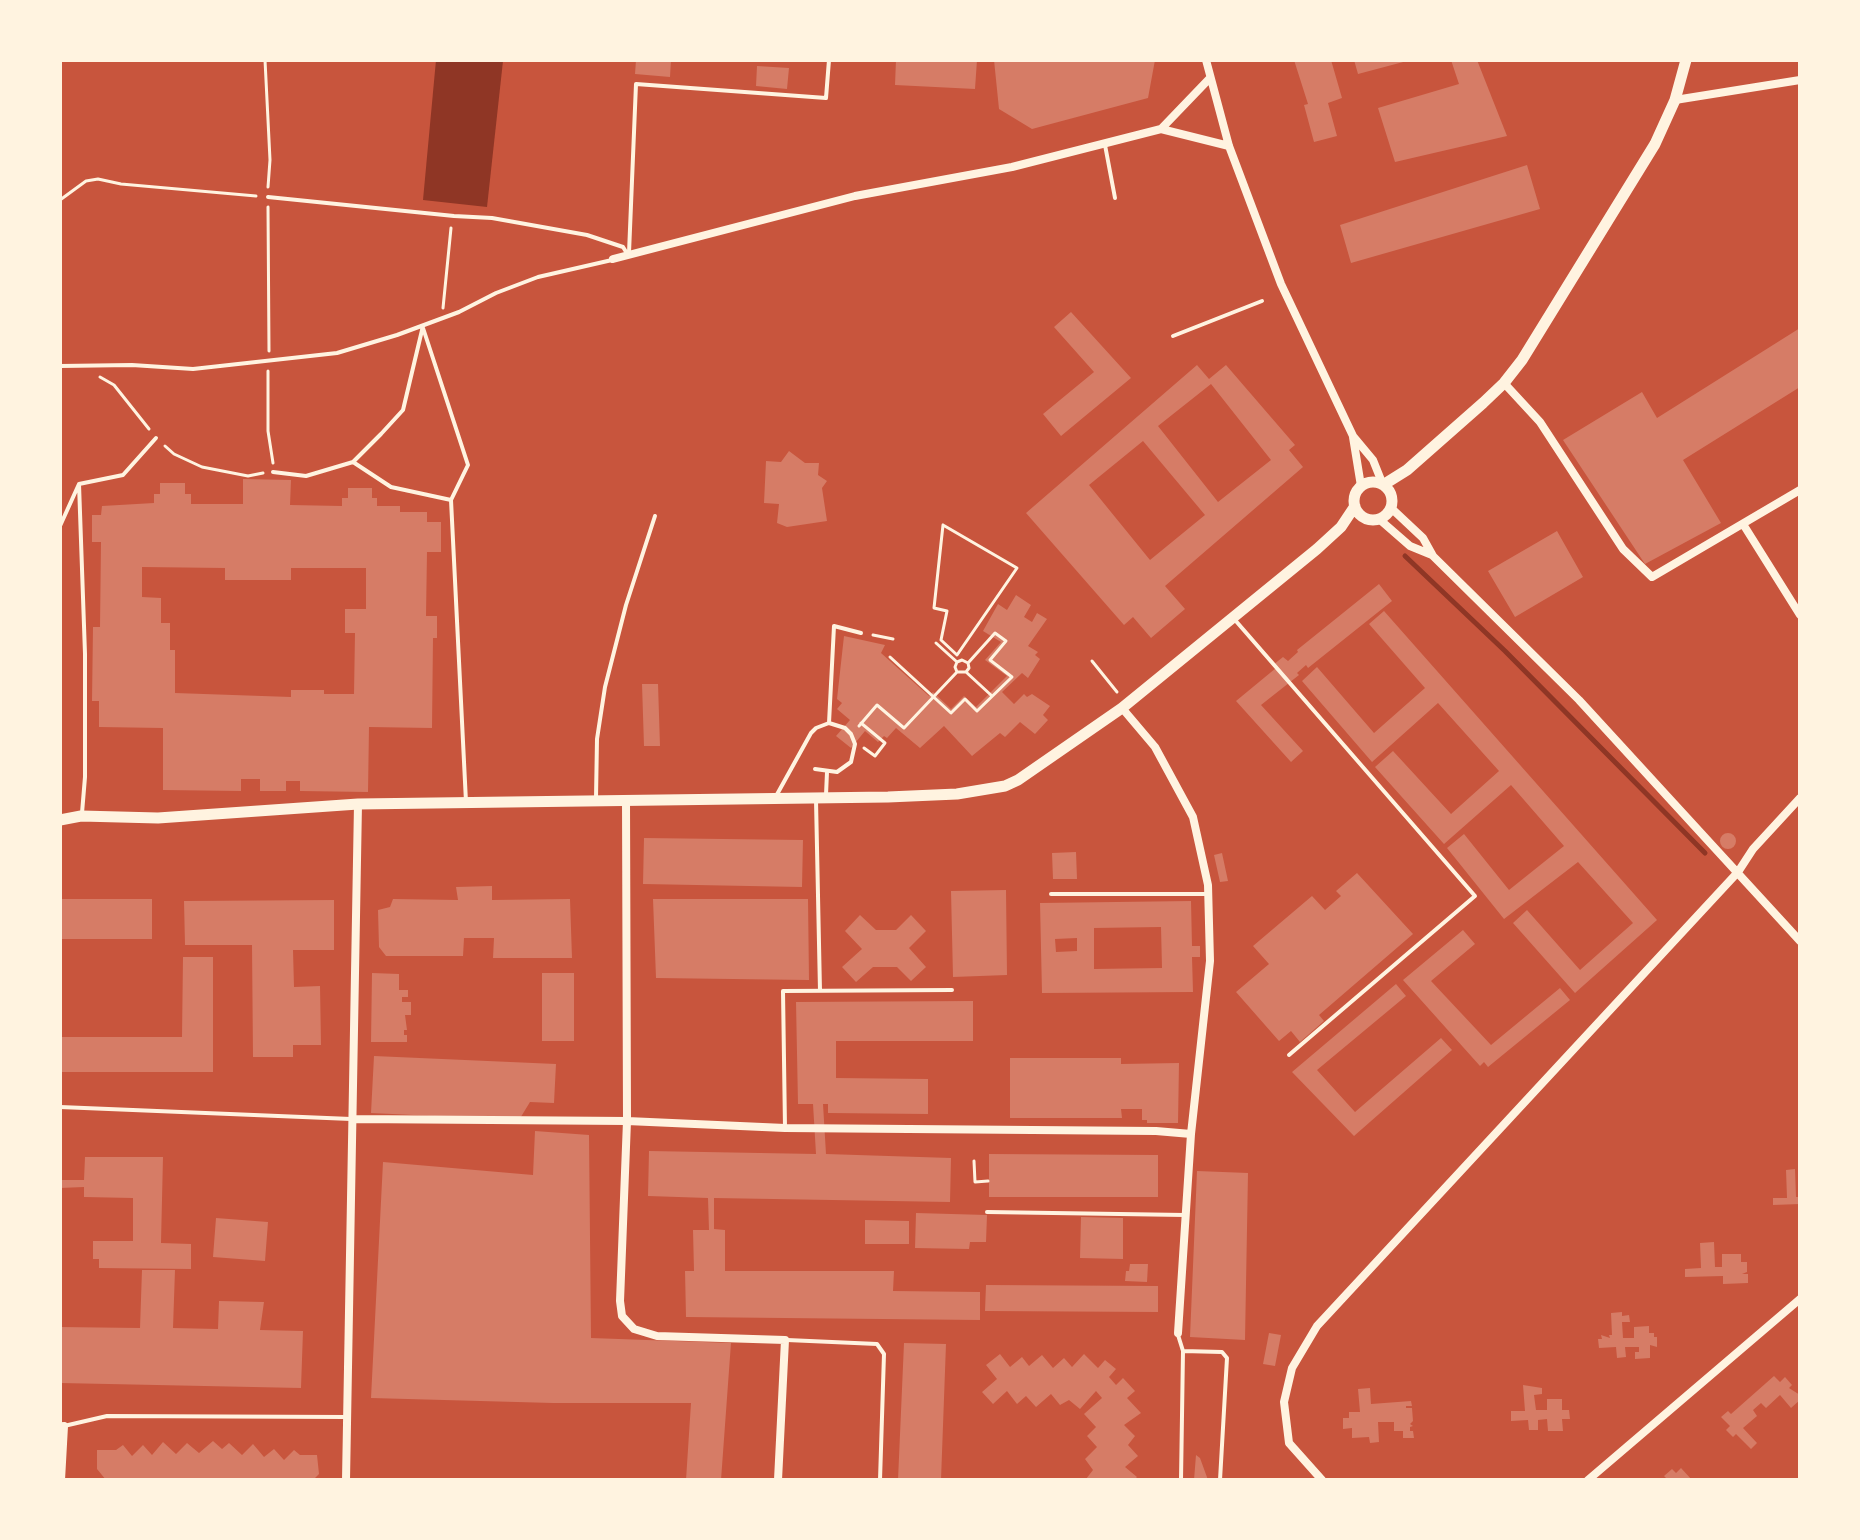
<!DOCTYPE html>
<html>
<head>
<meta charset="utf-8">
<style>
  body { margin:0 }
  #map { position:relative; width:1860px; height:1540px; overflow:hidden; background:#c8553d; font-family:Arial,sans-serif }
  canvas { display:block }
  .frame { position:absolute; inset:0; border:62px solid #fff3e0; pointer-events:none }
</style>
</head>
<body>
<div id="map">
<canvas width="1860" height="1540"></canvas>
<div class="frame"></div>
</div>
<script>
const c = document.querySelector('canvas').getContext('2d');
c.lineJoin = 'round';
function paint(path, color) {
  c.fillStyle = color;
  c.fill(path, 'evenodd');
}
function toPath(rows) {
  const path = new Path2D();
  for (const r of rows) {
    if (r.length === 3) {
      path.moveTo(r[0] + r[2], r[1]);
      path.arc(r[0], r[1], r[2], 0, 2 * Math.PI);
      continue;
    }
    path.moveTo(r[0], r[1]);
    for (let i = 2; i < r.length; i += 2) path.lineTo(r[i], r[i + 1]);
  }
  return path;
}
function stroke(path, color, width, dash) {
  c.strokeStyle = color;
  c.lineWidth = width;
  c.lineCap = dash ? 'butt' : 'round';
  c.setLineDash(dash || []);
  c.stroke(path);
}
paint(toPath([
  [436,60,503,61,487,207,423,200]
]), '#8f3625');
stroke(toPath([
  [1405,556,1505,651,1705,853]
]), '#8f3625', 5);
paint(toPath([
  [636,60,671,60,670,77,635,74],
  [896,60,977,60,975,89,895,85],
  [994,60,1155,60,1148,98,1032,129,999,109],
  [1294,60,1331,60,1342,98,1328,103,1337,136,1314,142,1304,105,1308,104],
  [1354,60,1407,60,1407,61,1358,74],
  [1451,60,1477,60,1507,136,1395,162,1378,108,1459,84],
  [757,66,789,68,787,89,756,86],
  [1527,165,1540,209,1351,263,1340,225],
  [1071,312,1131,378,1061,436,1043,414,1094,372,1054,327],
  [1800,328,1800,387,1683,460,1721,523,1645,564,1563,440,1642,392,1657,418],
  [1197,365,1209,379,1226,365,1295,445,1289,450,1303,467,1165,586,1185,609,1151,638,1133,617,1124,625,1026,513],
  [1211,384,1271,460,1218,502,1158,426],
  [1143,441,1205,515,1150,560,1089,485],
  [789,451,805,463,819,463,818,475,827,481,822,488,827,521,787,527,777,523,779,504,764,503,766,461,781,462],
  [243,479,291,480,290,505,342,506,342,498,348,498,348,488,372,488,372,498,377,498,377,506,400,506,400,512,427,512,427,522,441,522,441,552,427,552,426,616,437,616,437,638,433,638,432,728,369,727,368,792,300,791,300,781,286,781,286,791,260,791,260,779,241,779,241,791,163,790,163,728,99,727,99,701,92,701,93,627,100,627,101,542,92,542,92,515,101,515,102,506,154,503,154,494,160,494,160,483,185,483,185,494,191,494,191,504,243,504],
  [142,567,225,568,225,580,291,580,291,568,366,568,366,609,345,609,345,633,355,633,354,694,324,694,324,690,291,690,291,697,175,693,175,650,170,650,170,623,161,623,161,598,142,597],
  [1557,531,1583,577,1515,617,1488,571],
  [1379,584,1392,601,1308,668,1306,665,1297,673,1299,675,1261,705,1303,751,1291,762,1236,701,1276,668,1273,665,1283,657,1288,661,1298,652,1297,650],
  [1016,595,1031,605,1024,617,1032,622,1037,613,1047,619,1028,646,1038,652,1035,655,1040,659,1028,678,1022,673,1002,692,1014,704,1024,694,1027,697,1032,694,1050,706,1043,715,1048,720,1035,734,1020,722,1005,737,1000,733,972,756,944,726,920,748,896,728,887,738,884,736,878,742,865,731,851,748,836,736,850,720,837,709,842,703,837,699,844,636,885,645,881,653,929,696,933,692,951,709,964,696,976,707,1007,676,985,660,1001,642,983,631,998,604,1007,610],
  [1384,611,1657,920,1575,993,1513,923,1527,910,1580,970,1633,923,1578,862,1504,919,1447,848,1464,834,1509,890,1564,846,1511,785,1444,844,1375,767,1393,751,1451,814,1499,771,1438,703,1372,762,1302,681,1317,667,1374,733,1425,688,1369,624],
  [642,684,658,684,660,746,644,746],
  [1728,841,8],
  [644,838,803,840,802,887,643,884],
  [1076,852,1077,879,1053,879,1052,853],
  [1222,853,1228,881,1220,882,1214,855],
  [1357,873,1413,934,1319,1015,1324,1021,1300,1042,1291,1031,1279,1041,1236,992,1269,964,1253,946,1312,896,1325,910,1341,896,1336,891],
  [492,886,492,900,570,899,572,958,493,958,494,938,464,938,463,956,386,956,379,947,378,910,390,907,393,899,458,900,456,887],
  [1006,890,1007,975,953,977,951,891],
  [60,899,152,899,152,939,60,939],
  [653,899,808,899,809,980,656,978],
  [334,900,334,950,293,950,294,987,320,986,321,1045,293,1045,293,1057,253,1057,252,945,185,945,184,901],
  [1191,901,1192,946,1200,946,1200,957,1192,957,1193,992,1042,993,1040,903],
  [1161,927,1162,968,1094,969,1094,928],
  [1077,938,1077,951,1056,952,1055,939],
  [860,915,876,930,896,930,911,915,926,931,909,948,926,967,911,981,897,967,873,967,856,982,842,967,862,949,845,931],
  [1463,930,1475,944,1431,981,1491,1045,1560,988,1570,1000,1488,1067,1484,1062,1480,1066,1403,980],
  [183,957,213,957,213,1072,60,1072,60,1037,182,1037],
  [372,973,399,974,399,990,408,990,408,997,402,997,402,1002,411,1002,411,1015,405,1015,407,1030,404,1030,404,1035,407,1035,407,1042,371,1042],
  [542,973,574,973,574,1041,542,1041],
  [1396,984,1406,996,1317,1070,1355,1112,1441,1038,1452,1050,1354,1136,1292,1072],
  [973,1001,973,1041,836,1041,836,1078,928,1079,928,1114,828,1113,828,1104,823,1104,826,1154,951,1158,950,1202,714,1198,714,1229,725,1230,725,1271,894,1271,893,1291,980,1292,980,1320,686,1317,685,1271,694,1271,693,1230,709,1230,708,1198,648,1196,649,1151,816,1154,813,1104,798,1104,796,1002],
  [374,1056,556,1064,554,1103,530,1102,519,1120,371,1113],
  [1010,1058,1121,1058,1121,1064,1179,1063,1178,1123,1147,1123,1147,1120,1142,1120,1142,1109,1121,1109,1122,1118,1010,1118],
  [535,1131,589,1135,591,1338,731,1343,721,1480,686,1480,691,1403,553,1403,371,1398,383,1162,533,1175],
  [989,1154,1158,1155,1158,1197,989,1197],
  [85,1157,163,1157,161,1243,191,1244,191,1269,99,1268,99,1259,93,1259,93,1241,133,1241,133,1198,84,1197,84,1187,60,1188,60,1180,84,1180],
  [1795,1169,1796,1197,1800,1197,1800,1204,1773,1205,1773,1198,1787,1198,1786,1170],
  [1197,1171,1248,1173,1245,1340,1190,1337],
  [916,1213,987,1215,986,1242,970,1242,969,1249,915,1248],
  [1081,1217,1123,1218,1123,1259,1080,1258],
  [216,1218,268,1222,265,1261,213,1257],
  [865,1220,909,1221,909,1244,865,1244],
  [1714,1242,1715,1267,1722,1267,1722,1254,1741,1254,1741,1262,1747,1262,1747,1272,1742,1274,1748,1274,1748,1283,1723,1284,1723,1276,1685,1277,1685,1269,1701,1268,1700,1243],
  [1130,1264,1148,1264,1147,1282,1125,1281,1126,1271,1129,1271],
  [142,1270,175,1270,173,1328,218,1329,219,1301,264,1302,260,1330,303,1331,301,1388,60,1383,60,1327,140,1328],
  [986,1285,1158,1286,1158,1312,985,1311],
  [1622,1312,1622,1316,1629,1315,1630,1322,1622,1322,1623,1338,1634,1338,1634,1327,1649,1326,1649,1333,1654,1333,1654,1337,1657,1337,1657,1347,1650,1345,1650,1358,1635,1359,1635,1352,1639,1352,1639,1347,1625,1347,1626,1357,1617,1358,1616,1347,1599,1348,1598,1339,1602,1339,1601,1335,1610,1338,1609,1335,1612,1335,1611,1313],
  [1269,1333,1281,1335,1275,1366,1263,1364],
  [904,1343,946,1344,941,1480,898,1480],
  [1000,1354,1010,1367,1022,1357,1029,1366,1042,1355,1053,1368,1064,1358,1072,1367,1084,1354,1098,1368,1105,1360,1116,1369,1109,1377,1116,1385,1123,1378,1135,1391,1127,1398,1141,1413,1124,1425,1135,1436,1128,1445,1138,1456,1125,1467,1137,1477,1134,1480,1086,1479,1093,1470,1085,1459,1097,1447,1087,1436,1096,1427,1084,1414,1102,1398,1096,1391,1080,1409,1069,1400,1060,1405,1051,1394,1036,1407,1026,1396,1017,1404,1007,1391,993,1404,982,1392,997,1379,986,1365],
  [1774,1376,1780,1382,1785,1377,1792,1385,1789,1388,1800,1395,1800,1400,1791,1408,1780,1395,1766,1408,1761,1403,1753,1410,1757,1416,1743,1428,1757,1443,1751,1449,1736,1434,1733,1437,1726,1430,1730,1426,1721,1417,1728,1411,1731,1414],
  [1523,1385,1542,1388,1542,1394,1534,1395,1536,1410,1547,1410,1547,1399,1562,1399,1562,1410,1569,1410,1570,1419,1562,1419,1563,1431,1548,1431,1547,1419,1538,1420,1538,1430,1529,1430,1528,1420,1511,1421,1511,1411,1525,1411],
  [1370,1388,1371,1404,1411,1401,1412,1406,1406,1406,1406,1408,1412,1408,1413,1421,1410,1424,1413,1426,1410,1427,1410,1431,1413,1431,1414,1438,1403,1438,1403,1431,1394,1431,1394,1422,1378,1422,1379,1442,1370,1443,1369,1437,1352,1438,1352,1428,1343,1429,1343,1418,1349,1418,1349,1412,1360,1412,1358,1389],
  [213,1441,222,1449,229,1443,242,1455,253,1444,264,1457,274,1449,284,1460,294,1450,300,1455,317,1455,319,1474,313,1480,106,1480,97,1469,97,1450,116,1450,123,1445,132,1456,143,1445,152,1455,163,1442,176,1454,187,1443,199,1453],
  [1196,1455,1200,1458,1208,1480,1194,1480],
  [1681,1468,1692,1480,1668,1480,1664,1476,1672,1469,1676,1473]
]), '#d67c66');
stroke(toPath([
  [265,60,270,160,268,187],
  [60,200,86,181,98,179,121,184,256,196],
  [268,207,269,351],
  [443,308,451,228],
  [268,371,268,431,273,463],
  [100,377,114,385,149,429],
  [165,446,174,454,202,467,248,476,263,473],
  [943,525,1017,568,957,655,941,640,947,611,934,608,943,525],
  [873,635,893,639],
  [936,643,957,662],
  [890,657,951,713,965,699,977,711,1012,677,990,660,1006,641,995,633,968,663,969,668,966,672,957,672,955,667,957,662,962,660,968,663],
  [1092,661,1117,692],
  [966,672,992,696],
  [861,723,885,743,875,756,864,748],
  [859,726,877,705,904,728,957,672],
  [974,1161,975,1182,988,1181]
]), '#fff3e0', 3);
stroke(toPath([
  [1105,145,1115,198],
  [268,197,454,216,492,218,587,235,623,247,628,255],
  [629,253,636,84,826,98,829,60],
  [423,328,468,465,451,500],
  [1173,336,1262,301],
  [60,366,132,365,193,369,337,353,397,335,459,312,496,293,538,277,612,260],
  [353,462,391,487,451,500,466,802],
  [273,472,306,476,353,462,381,434,403,410,423,326],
  [79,484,85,654,85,777,82,813],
  [60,526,79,484,123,475,156,438],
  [1235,620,1475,896,1289,1055],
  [829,723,834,626,861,633],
  [826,795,827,772],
  [596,798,597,739,605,687,626,605,655,516],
  [775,798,811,733,816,728,829,723,845,728,851,734,855,744,851,762,837,772,815,769],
  [816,800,820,991],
  [1051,894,1206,894],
  [60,1107,351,1119],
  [785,1128,783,991,952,990],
  [987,1212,1185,1215],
  [1178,1335,1183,1351,1181,1480],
  [787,1340,877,1344,884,1354,880,1480],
  [1183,1351,1222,1352,1227,1358,1220,1480],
  [60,1423,64,1426,107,1416,346,1417]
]), '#fff3e0', 4);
stroke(toPath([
  [1206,60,1229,146,1281,284,1353,436,1373,460,1383,485],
  [1675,100,1800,80],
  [1161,129,1210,78],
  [613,259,855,196,1012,167,1161,129,1229,146],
  [1504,383,1540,422,1623,549,1652,577,1800,490],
  [1353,437,1361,486],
  [1390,507,1423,538,1433,556,1579,700,1800,941],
  [1379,519,1410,546,1432,555],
  [1743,524,1800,615],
  [626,800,627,1121,620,1301,622,1316,634,1329,657,1336,785,1340,778,1480],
  [354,1119,627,1121,785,1128,1156,1131,1191,1134,1210,961,1208,885,1193,817,1155,747,1122,708],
  [1178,1333,1191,1134],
  [61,1480,64,1426],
  [346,1480,358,804],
  [1322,1480,1289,1443,1284,1402,1292,1368,1317,1326,1738,872,1753,849,1800,798],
  [1588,1480,1800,1299]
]), '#fff3e0', 8);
stroke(toPath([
  [1373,501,19],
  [1383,485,1407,470,1483,403,1504,383,1522,360,1655,144,1675,100,1686,60],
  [60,820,81,816,158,818,358,804,888,797,957,794,1005,786,1018,780,1122,708,1317,549,1341,527,1355,506]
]), '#fff3e0', 11);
</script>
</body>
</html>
